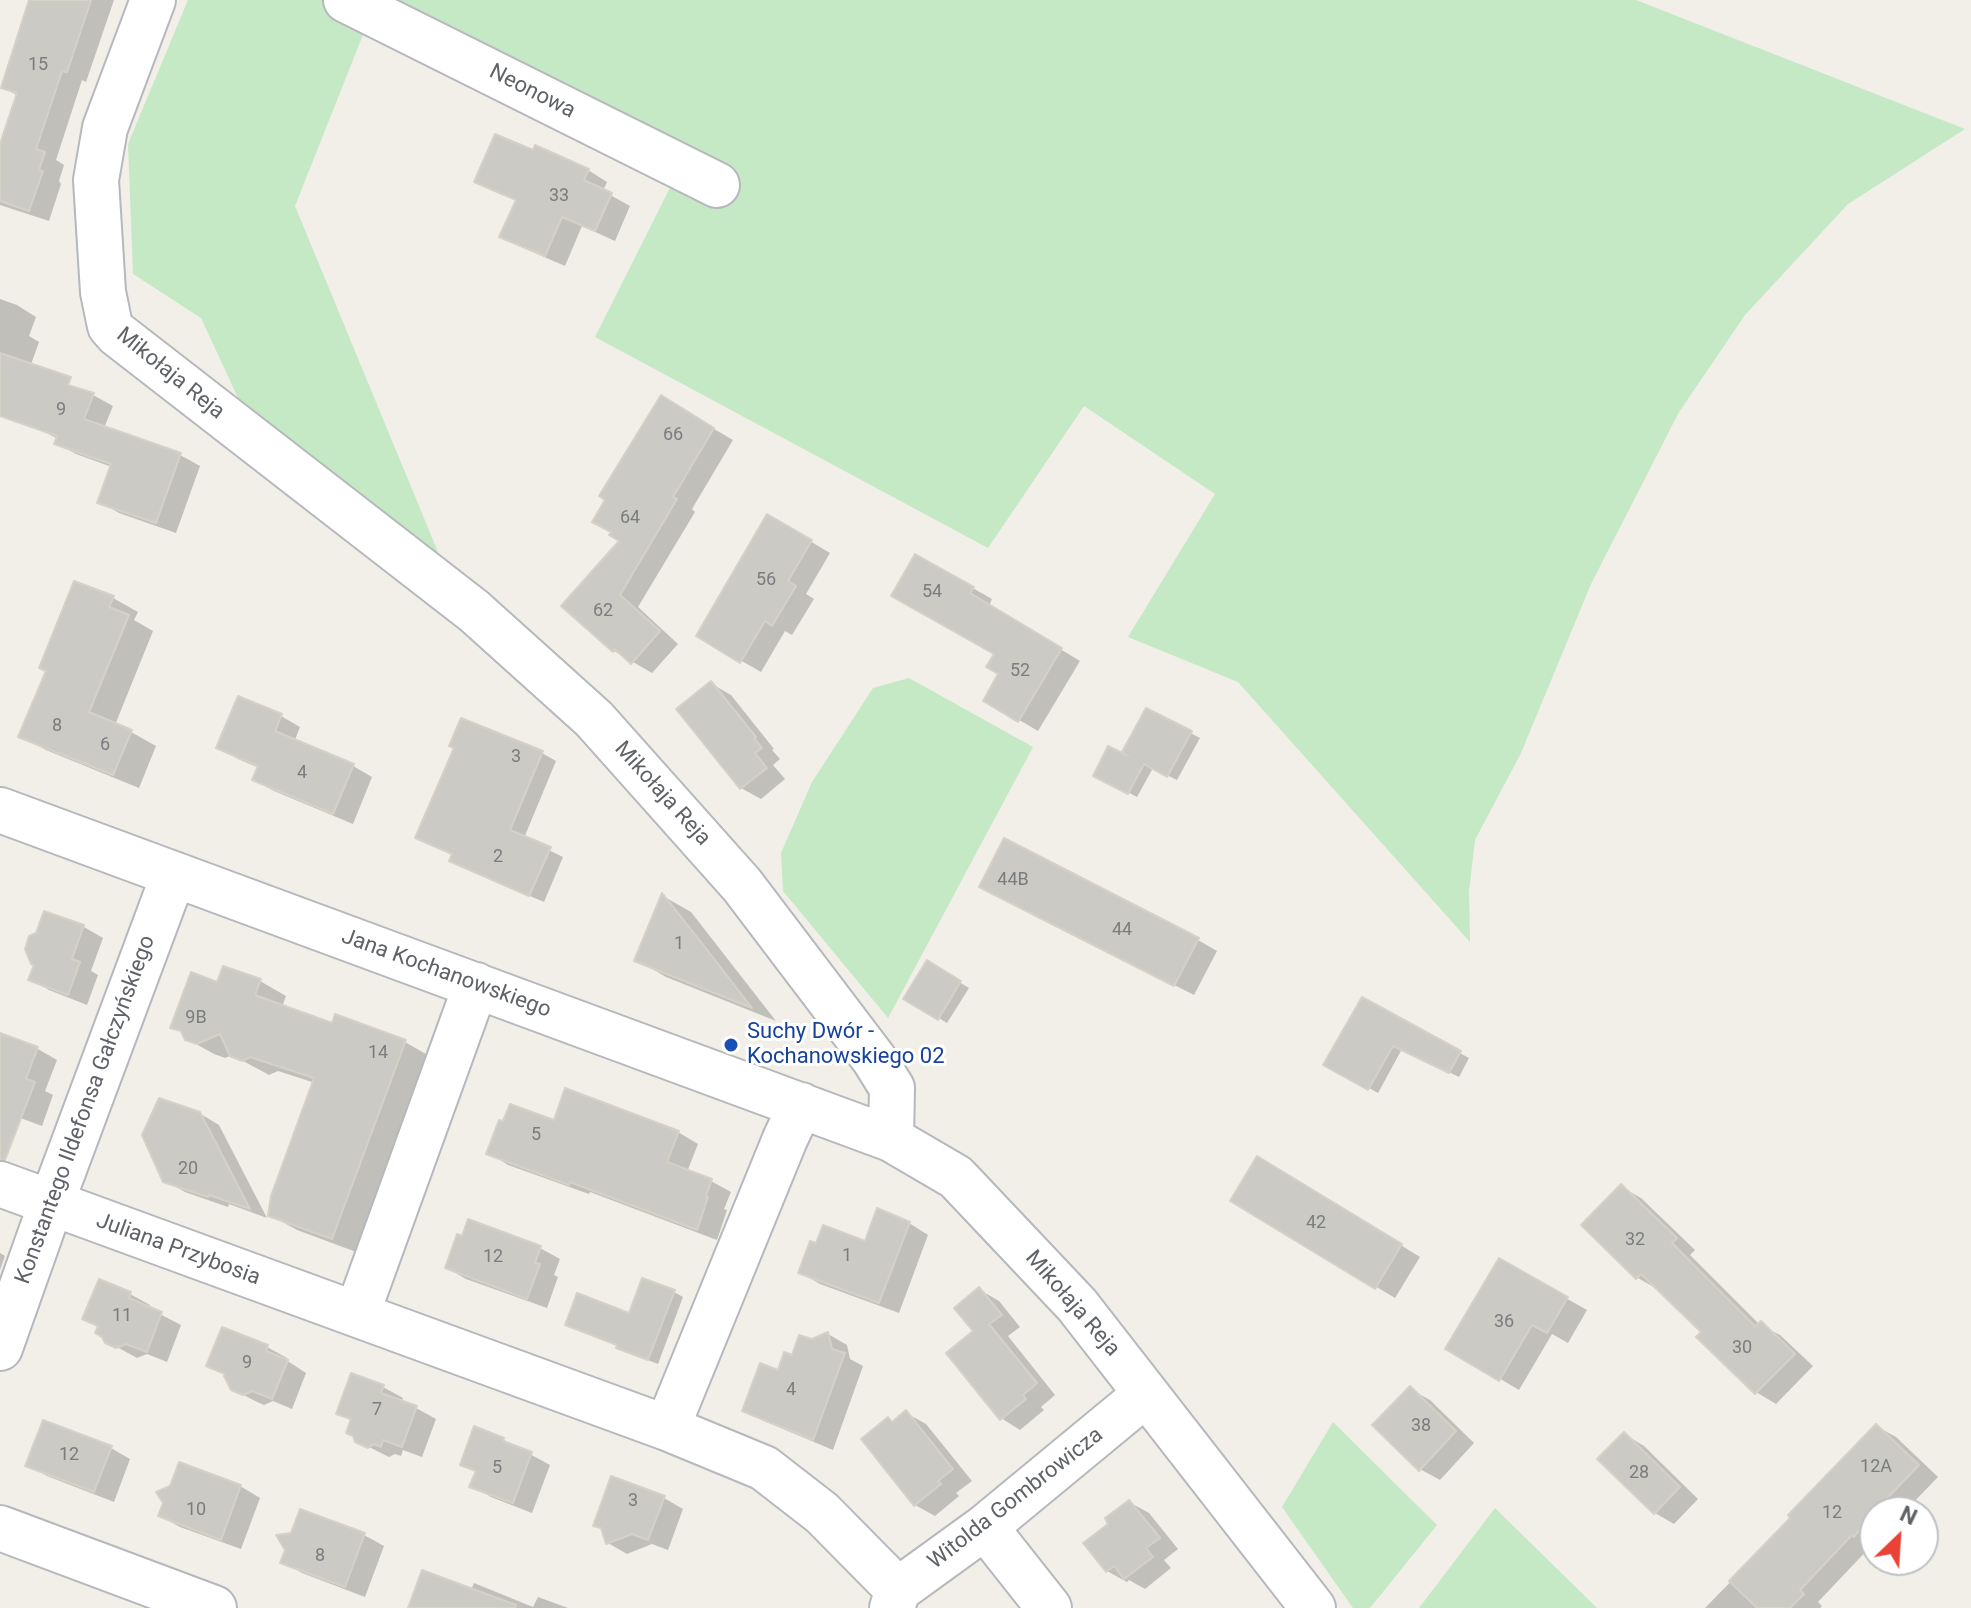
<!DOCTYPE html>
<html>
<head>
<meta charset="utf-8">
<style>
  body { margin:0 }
  #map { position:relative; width:1971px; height:1608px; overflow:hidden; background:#f1efe8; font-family:Roboto,sans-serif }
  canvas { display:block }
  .north { position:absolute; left:1859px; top:1496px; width:80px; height:80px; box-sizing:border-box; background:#fff; border:2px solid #bfc1c3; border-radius:50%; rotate:25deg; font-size:22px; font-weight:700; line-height:32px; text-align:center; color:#5f6368 }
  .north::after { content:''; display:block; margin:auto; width:28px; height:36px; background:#ea4335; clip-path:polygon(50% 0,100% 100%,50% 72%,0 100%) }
</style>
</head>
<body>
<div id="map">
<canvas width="1971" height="1608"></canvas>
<div class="north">N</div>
</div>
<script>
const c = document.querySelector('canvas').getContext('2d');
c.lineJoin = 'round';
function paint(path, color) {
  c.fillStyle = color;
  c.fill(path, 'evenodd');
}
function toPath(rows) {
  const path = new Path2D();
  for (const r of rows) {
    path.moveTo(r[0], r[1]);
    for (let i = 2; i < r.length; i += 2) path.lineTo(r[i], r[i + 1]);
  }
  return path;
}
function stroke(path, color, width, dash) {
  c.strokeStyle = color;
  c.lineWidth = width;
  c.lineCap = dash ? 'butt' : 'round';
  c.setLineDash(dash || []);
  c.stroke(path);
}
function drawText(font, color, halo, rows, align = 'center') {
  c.font = font + ' Roboto,sans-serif';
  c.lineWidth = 6;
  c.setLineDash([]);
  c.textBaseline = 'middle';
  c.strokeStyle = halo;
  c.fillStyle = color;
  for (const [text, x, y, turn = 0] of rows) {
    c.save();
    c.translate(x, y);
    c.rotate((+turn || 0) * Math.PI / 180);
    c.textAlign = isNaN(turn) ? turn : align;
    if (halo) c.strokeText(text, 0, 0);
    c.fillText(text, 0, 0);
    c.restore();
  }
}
paint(toPath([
  [188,0,1636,0,1965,129,1848,204,1745,315,1679,412,1591,584,1521,753,1475,840,1469,891,1470,942,1238,682,1128,637,1215,494,1084,406,988,548,595,337,688,152,372,12,295,206,445,569,245,413,201,318,133,274,128,144],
  [909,678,1033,747,888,1018,783,891,781,853,812,782,873,688],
  [1333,1422,1437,1525,1370,1608,1353,1608,1282,1507],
  [1495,1508,1597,1608,1419,1608]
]), '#c5e8c5');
paint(toPath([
  [31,0,114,0,86,82,82,80,56,160,64,165,59,181,61,184,49,221,0,205,0,150,18,96,1,86,9,60,11,61],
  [534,152,588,170,607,182,603,191,630,206,615,241,582,226,565,266,521,247,502,236,517,201,477,181],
  [0,299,17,305,36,317,29,336,39,342,24,384,0,375],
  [93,395,113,406,104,428,180,455,200,466,176,533,119,513,100,502,112,467,76,454,56,443,58,439,31,425],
  [661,398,733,440,692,509,695,512,638,607,678,644,652,673,614,651,622,541],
  [768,516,830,553,806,594,814,599,792,635,785,631,761,672,698,636],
  [916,556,992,599,989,606,1080,661,1038,731,985,700,1001,674,997,654],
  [113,598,138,612,134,620,153,631,115,725,131,732,156,746,139,788,46,750,21,736],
  [712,684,731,695,774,749,772,750,780,759,773,765,785,779,761,799,741,788],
  [1147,710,1200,738,1177,780,1153,768,1137,797,1096,775,1135,761],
  [281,716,300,727,294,742,353,766,372,777,353,824,274,791,254,780,259,768,238,759,219,748],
  [457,748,542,753,556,761,524,838,563,857,544,902,465,868,451,860,454,854],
  [663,896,691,912,776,1021,666,977,637,960],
  [1001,897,1198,940,1217,951,1194,995],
  [45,913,84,927,103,938,91,971,98,975,87,1005,49,990,30,979,36,964,38,934],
  [928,963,969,988,947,1023,906,998],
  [260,981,286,996,282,1007,333,1025,405,1042,431,1057,359,1253,297,1230,270,1215,315,1083,278,1071,269,1075,232,1055,225,1058,214,1054,187,1039,184,1033,173,1027,218,984],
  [1362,1000,1469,1058,1459,1077,1402,1049,1378,1093,1326,1064],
  [1,1035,38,1049,57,1060,45,1091,53,1095,42,1126,4,1112,0,1122],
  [199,1113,219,1125,267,1218,229,1204,228,1207,185,1192,165,1180],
  [555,1122,678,1132,698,1144,687,1172,711,1181,731,1192,724,1209,727,1210,717,1240,590,1192,589,1194,508,1165,489,1153],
  [1277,1169,1420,1257,1395,1298,1232,1200],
  [1621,1187,1641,1198,1695,1250,1690,1255,1760,1325,1780,1335,1813,1366,1776,1404,1756,1392,1703,1332,1657,1289,1638,1278,1584,1225],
  [469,1221,540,1248,560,1259,554,1275,558,1277,547,1308,466,1279,447,1268,463,1238],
  [909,1223,928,1235,899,1313,820,1284,801,1273],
  [0,1253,5,1256,0,1270],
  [1500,1261,1587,1310,1568,1343,1552,1334,1519,1390,1448,1348],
  [980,1290,999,1301,1020,1327,1008,1336,1055,1395,1041,1407,1044,1410,1020,1430,1001,1418,975,1331],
  [674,1292,683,1297,658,1364,627,1352,619,1346,567,1324,630,1316],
  [130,1294,150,1305,148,1308,181,1325,167,1362,147,1354,137,1358,106,1341],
  [828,1334,847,1345,850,1359,863,1366,833,1450,764,1421,745,1410,793,1357,812,1342],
  [267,1347,287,1358,286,1360,306,1373,292,1409,273,1401,264,1405,253,1400,233,1389,226,1375,209,1365],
  [352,1376,383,1387,403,1398,401,1402,416,1408,436,1419,422,1457,403,1450,401,1456,395,1454,389,1457,357,1441,352,1421,339,1413],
  [1410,1389,1430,1400,1474,1443,1440,1480,1420,1469],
  [906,1413,926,1424,972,1481,956,1493,959,1496,935,1516,915,1505,888,1420,894,1423],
  [1876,1426,1896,1437,1938,1477,1904,1512,1875,1512,1875,1547,1872,1545,1818,1602,1822,1606,1820,1608,1705,1608,1793,1518],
  [475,1429,504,1440,550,1465,532,1513,491,1497,472,1486,477,1472,462,1464],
  [1624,1434,1644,1446,1698,1499,1674,1524,1655,1513],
  [111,1448,130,1459,114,1502,47,1476,28,1465],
  [240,1486,260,1498,241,1549,180,1527,160,1516,171,1487],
  [664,1498,683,1509,668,1550,652,1544,627,1554,608,1543],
  [1129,1502,1149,1513,1178,1549,1164,1560,1171,1568,1145,1589,1129,1580,1127,1582,1107,1571,1110,1525],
  [292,1535,364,1535,384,1546,365,1597,302,1573,282,1562],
  [474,1583,533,1607,538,1597,568,1608,410,1608,471,1590]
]), '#0003');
const building = toPath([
  [29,0,91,0,67,72,62,71,36,149,45,152,39,170,43,171,29,211,0,201,0,144,17,93,1,88,29,0],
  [495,134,533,150,535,145,589,169,584,180,612,193,595,231,562,217,545,256,499,237,516,200,474,182,495,134],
  [0,353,71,377,68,385,94,393,84,419,181,453,156,523,97,503,111,464,54,444,57,436,0,416,0,353],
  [661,395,714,428,673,497,677,499,620,595,660,631,631,664,615,649,613,652,561,606,619,541,609,535,611,532,592,522,605,500,599,496,661,395],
  [767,514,812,540,788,581,796,586,772,626,765,621,740,663,696,636,767,514],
  [915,554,974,587,970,593,1062,648,1018,722,983,701,998,674,986,667,994,654,891,596,915,554],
  [74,581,114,596,109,607,129,615,89,712,132,730,113,775,18,737,46,671,39,668,74,581],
  [711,681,756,737,754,738,762,748,755,753,767,768,740,789,676,709,711,681],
  [238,696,282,714,275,731,354,764,333,814,252,780,258,766,216,748,238,696],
  [1146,708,1192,731,1167,777,1144,764,1128,794,1093,776,1108,746,1128,756,1122,752,1146,708],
  [461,718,543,751,510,830,551,847,529,896,449,861,452,854,415,838,454,748,449,746,461,718],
  [1004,838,1199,938,1174,986,979,887,1004,838],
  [662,893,701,942,752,1008,634,961,662,893],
  [44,911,84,925,72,959,80,962,68,995,28,980,34,965,31,964,25,949,29,936,36,933,44,911],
  [927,960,961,981,938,1020,903,999,927,960],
  [223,966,261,979,255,995,332,1023,335,1014,406,1040,332,1239,268,1216,271,1196,314,1078,250,1057,242,1061,230,1056,220,1034,197,1044,185,1040,181,1031,170,1028,191,972,217,982,223,966],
  [1362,997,1461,1051,1449,1073,1393,1046,1368,1090,1323,1065,1362,997],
  [0,1033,38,1047,26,1079,35,1082,5,1160,0,1160,0,1033],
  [565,1088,679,1131,667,1162,712,1179,706,1196,708,1197,697,1230,570,1182,569,1185,486,1154,499,1120,503,1121,510,1104,554,1120,565,1088],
  [159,1098,200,1112,250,1209,209,1195,208,1197,163,1182,142,1135,159,1098],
  [1257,1156,1402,1244,1375,1289,1230,1201,1257,1156],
  [1621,1184,1677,1238,1672,1243,1755,1326,1761,1321,1795,1354,1755,1394,1696,1337,1701,1332,1641,1274,1636,1279,1581,1225,1621,1184],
  [877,1208,910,1222,879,1303,798,1273,810,1241,816,1243,823,1225,865,1241,877,1208],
  [468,1219,541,1246,535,1263,540,1264,527,1299,445,1268,457,1234,462,1236,468,1219],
  [1499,1258,1568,1297,1547,1333,1532,1325,1499,1381,1445,1349,1499,1258],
  [642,1278,675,1290,648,1360,616,1348,617,1345,565,1325,577,1293,629,1313,642,1278],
  [99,1279,131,1292,129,1298,162,1312,147,1352,126,1344,116,1348,105,1343,102,1337,95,1333,98,1326,82,1319,99,1279],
  [979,1287,1002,1315,989,1324,1037,1383,1023,1395,1026,1399,1000,1420,946,1353,973,1331,954,1308,979,1287],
  [222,1327,268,1345,266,1351,288,1360,272,1399,252,1391,243,1395,231,1390,224,1376,225,1374,206,1366,222,1327],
  [828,1332,832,1349,845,1353,813,1440,742,1411,760,1363,778,1370,784,1352,792,1355,799,1335,812,1339,828,1332],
  [351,1373,384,1385,381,1393,417,1406,402,1447,383,1440,381,1447,374,1444,368,1448,355,1442,353,1436,346,1433,351,1419,336,1414,351,1373],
  [1410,1386,1456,1431,1419,1471,1372,1425,1410,1386],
  [906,1410,953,1469,938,1481,941,1484,914,1506,861,1439,888,1417,892,1422,906,1410],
  [43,1420,112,1446,94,1492,25,1466,43,1420],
  [1876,1424,1919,1465,1872,1514,1854,1537,1852,1535,1800,1590,1804,1594,1790,1608,1757,1608,1729,1581,1790,1518,1788,1515,1876,1424],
  [474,1426,504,1438,503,1441,532,1452,513,1503,469,1487,476,1471,460,1465,474,1426],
  [1624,1432,1680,1487,1654,1514,1597,1459,1624,1432],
  [179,1462,241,1485,221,1540,158,1516,163,1503,156,1492,170,1486,179,1462],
  [611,1476,665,1496,648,1540,632,1534,606,1544,601,1528,593,1526,611,1476],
  [1129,1500,1160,1538,1146,1548,1153,1557,1124,1579,1114,1566,1106,1572,1083,1543,1108,1524,1105,1518,1129,1500],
  [300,1509,365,1533,345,1587,280,1563,285,1550,276,1535,291,1533,300,1509],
  [422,1570,516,1605,515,1608,408,1608,422,1570]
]);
paint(building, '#cccac5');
stroke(building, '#d6d1c6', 2);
const minor = toPath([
  [153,0,105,128,96,180,103,292,110,326,117,334,474,611,594,719,742,885,874,1059,892,1088,891,1139],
  [346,0,717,185],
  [0,810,891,1139,956,1177,1077,1305,1313,1608],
  [0,1184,667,1428,764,1468,822,1513,898,1590],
  [357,1314,476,985],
  [0,1348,51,1204,174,874],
  [667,1428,785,1139,801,1105],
  [985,1527,1049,1608],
  [0,1528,214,1608],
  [892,1608,898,1590,985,1527,1146,1394]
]);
stroke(minor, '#b5b8bc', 48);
stroke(minor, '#fff', 44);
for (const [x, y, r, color] of [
  [731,1045,8,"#1a4fb4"]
]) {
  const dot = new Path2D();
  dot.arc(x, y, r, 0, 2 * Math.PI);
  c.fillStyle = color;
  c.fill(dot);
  stroke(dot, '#fff', 3);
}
drawText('18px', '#7a7d7f', null, [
  ["15",38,65],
  ["33",559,196],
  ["9",61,410],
  ["66",673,435],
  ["64",630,518],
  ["56",766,580],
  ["54",932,592],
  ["62",603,611],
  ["52",1020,671],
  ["8",57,726],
  ["6",105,745],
  ["3",516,757],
  ["4",302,773],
  ["2",498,857],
  ["44B",1013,880],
  ["44",1122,930],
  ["1",679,944],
  ["9B",196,1018],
  ["14",378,1053],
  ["5",536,1135],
  ["20",188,1169],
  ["42",1316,1223],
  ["32",1635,1240],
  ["1",847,1256],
  ["12",493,1257],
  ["11",122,1316],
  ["36",1504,1322],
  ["30",1742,1348],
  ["9",247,1363],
  ["4",791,1390],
  ["7",377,1410],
  ["38",1421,1426],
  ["12",69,1455],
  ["12A",1876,1467],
  ["5",497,1468],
  ["28",1639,1473],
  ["3",633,1501],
  ["10",196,1510],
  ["12",1832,1513],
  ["8",320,1556]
]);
drawText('22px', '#5f6368', '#fff', [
  ["Neonowa",532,92,27],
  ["Mikołaja Reja",170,374,39],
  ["Mikołaja Reja",662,794,48],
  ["Jana Kochanowskiego",446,974,20],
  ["Konstantego Ildefonsa Gałczyńskiego",86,1110,-70],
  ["Juliana Przybosia",178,1250,20],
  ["Mikołaja Reja",1072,1304,49],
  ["Witolda Gombrowicza",1016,1499,-38]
]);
drawText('22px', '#164399', '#fff', [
  ["Suchy Dwór -",747,1032],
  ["Kochanowskiego 02",747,1057]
], 'left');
</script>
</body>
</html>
